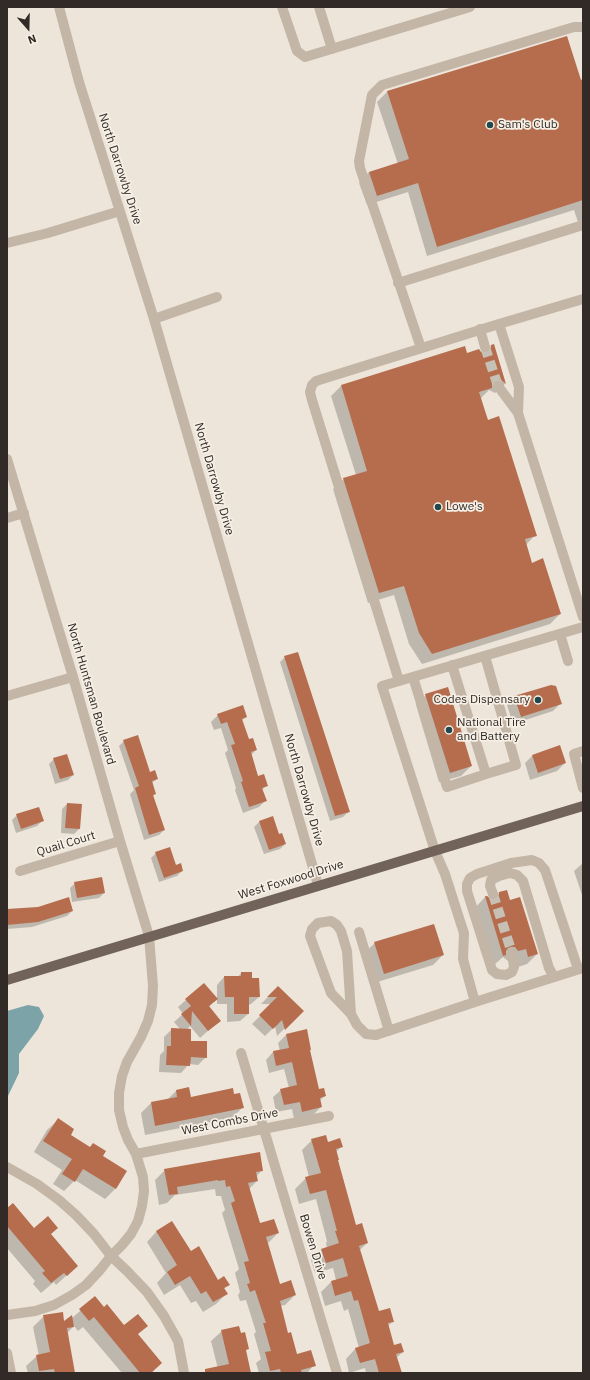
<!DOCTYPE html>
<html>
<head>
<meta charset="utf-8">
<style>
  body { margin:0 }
  #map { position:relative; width:590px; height:1380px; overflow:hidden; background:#ede5d9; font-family:"IBM Plex Sans",sans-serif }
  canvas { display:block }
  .frame { position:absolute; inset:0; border:8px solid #312a26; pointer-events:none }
  .north { position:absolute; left:8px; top:8px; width:40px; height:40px; -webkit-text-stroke:3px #f6efe5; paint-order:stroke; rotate:160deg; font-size:11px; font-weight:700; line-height:16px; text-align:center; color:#312a26 }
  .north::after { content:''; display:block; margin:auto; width:14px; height:18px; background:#312a26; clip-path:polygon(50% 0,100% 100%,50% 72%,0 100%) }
</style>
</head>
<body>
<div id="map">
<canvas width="590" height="1380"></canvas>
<div class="frame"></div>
<div class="north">N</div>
</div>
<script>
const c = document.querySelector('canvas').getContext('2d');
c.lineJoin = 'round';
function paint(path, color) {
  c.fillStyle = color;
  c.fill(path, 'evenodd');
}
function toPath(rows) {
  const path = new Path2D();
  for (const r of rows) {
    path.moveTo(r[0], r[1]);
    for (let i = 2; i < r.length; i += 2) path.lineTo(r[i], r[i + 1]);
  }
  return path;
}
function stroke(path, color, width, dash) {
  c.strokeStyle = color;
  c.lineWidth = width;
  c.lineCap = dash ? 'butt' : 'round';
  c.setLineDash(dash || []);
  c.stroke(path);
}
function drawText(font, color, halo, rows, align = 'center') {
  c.font = font + ' "IBM Plex Sans",sans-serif';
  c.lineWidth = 3.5;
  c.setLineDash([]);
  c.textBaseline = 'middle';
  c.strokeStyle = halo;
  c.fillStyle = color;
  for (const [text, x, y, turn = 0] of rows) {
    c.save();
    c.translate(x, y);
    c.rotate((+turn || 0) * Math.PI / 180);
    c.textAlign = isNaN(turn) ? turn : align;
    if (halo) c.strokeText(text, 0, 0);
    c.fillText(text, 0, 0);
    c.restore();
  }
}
paint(toPath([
  [28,1005,39,1007,44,1016,38,1029,19,1054,19,1073,7,1098,7,1011]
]), '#7ca3a7');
paint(toPath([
  [583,80,583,221,578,222,574,210,427,256,408,192,367,205,359,183,369,172,398,164,377,102,387,92],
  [493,346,505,384,495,393,489,390,481,398,487,421,535,535,526,545,532,565,560,614,550,624,422,664,409,644,394,595,368,603,333,489,344,479,356,475,331,396,341,386,464,348,466,354,480,353,484,354],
  [285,657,348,812,343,817,330,821,280,662],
  [551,686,561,703,553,711,513,724,507,705,514,697],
  [426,695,471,766,461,776,439,782,416,705],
  [218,715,246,717,241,721,248,741,256,750,251,755,258,777,267,785,262,790,266,800,259,807,243,813,235,790,236,788,225,753,228,750,221,728,214,730,211,722],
  [124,741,149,773,157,779,152,783,155,794,152,797,164,830,159,835,144,840,130,794,134,790,119,746],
  [532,756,565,763,557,771,530,780,525,763],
  [54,759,73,775,68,780,55,784,49,764],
  [67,804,79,829,74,834,61,833,62,809],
  [17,815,42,821,37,826,16,833,12,820],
  [259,822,285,844,280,849,264,854,254,827],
  [156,853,175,866,182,871,177,876,159,882,151,858],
  [583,863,583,898,574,871],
  [75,883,104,893,99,898,72,902,70,888],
  [500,893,510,902,537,954,527,964,518,967,516,959,508,961,503,957,494,965,475,908,485,897,491,901],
  [38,908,72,911,67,916,32,927,7,929,7,910],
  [375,943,443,955,433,965,374,983,364,953],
  [241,973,251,979,259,997,251,1004,248,1005,248,1014,240,1021,227,1022,227,1004,217,1004,217,985,224,977,238,977],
  [204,984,216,999,209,1007,220,1020,200,1038,190,1026,187,1030,190,1042,206,1057,198,1065,189,1064,181,1073,159,1072,160,1055,164,1051,164,1037,172,1029,180,1029,174,1022,183,1014,178,1007],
  [278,987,302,1011,277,1036,275,1026,265,1036,252,1024,272,1004,261,1004],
  [306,1030,309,1051,318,1090,325,1096,319,1101,321,1107,313,1115,294,1119,292,1109,276,1112,273,1097,281,1090,289,1088,284,1069,269,1073,266,1060,273,1052,280,1051,278,1043,286,1035],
  [176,1091,190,1098,234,1095,242,1108,232,1118,145,1135,141,1113,151,1103,167,1100],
  [58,1120,69,1135,126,1172,115,1189,105,1199,75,1180,64,1191,53,1184,62,1170,34,1152,47,1130],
  [312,1140,342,1146,336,1152,337,1160,355,1226,367,1243,359,1251,378,1313,393,1321,387,1327,393,1346,403,1352,396,1358,401,1373,403,1372,404,1373,366,1373,365,1368,349,1373,346,1359,356,1348,359,1348,348,1309,344,1311,341,1301,325,1306,321,1292,331,1282,336,1280,333,1268,315,1273,311,1260,322,1250,327,1248,326,1243,327,1241,316,1199,299,1204,295,1189,306,1178,309,1177,302,1150],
  [165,1170,262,1170,256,1177,257,1181,249,1189,260,1224,278,1233,268,1243,280,1285,295,1295,285,1305,280,1306,287,1334,296,1355,314,1365,307,1373,259,1373,256,1363,261,1359,254,1334,256,1332,246,1300,240,1301,238,1295,240,1292,235,1273,239,1269,222,1213,225,1210,221,1196,216,1196,215,1189,209,1190,175,1195,167,1203,159,1205,155,1180],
  [7,1209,34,1229,50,1235,77,1266,56,1285,54,1282,41,1293,33,1284,35,1281,7,1248],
  [157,1231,190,1253,218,1281,228,1285,224,1289,227,1293,216,1304,203,1312,196,1301,191,1303,180,1285,164,1295,157,1283,166,1273,147,1242],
  [95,1298,103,1308,124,1326,137,1335,161,1363,151,1373,122,1373,83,1327,78,1331,74,1326,67,1333,74,1373,28,1373,26,1366,37,1356,39,1356,33,1327,44,1316,64,1323,72,1318],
  [222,1331,240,1335,247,1349,245,1351,250,1373,214,1373,218,1369,211,1341]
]), '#0003');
paint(toPath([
  [567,36,581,80,583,79,583,200,437,247,418,183,377,196,369,172,409,159,387,91],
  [494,344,506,384,501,380,497,380,492,383,492,388,479,392,488,420,499,416,537,536,525,539,532,563,543,558,561,614,432,654,419,633,404,586,379,593,343,478,367,471,341,385,465,346,467,353,479,349,481,352,486,353,490,351,491,345],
  [298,652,350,812,335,816,284,656],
  [551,685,556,686,562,704,521,717,514,696],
  [448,687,472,766,450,773,425,694],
  [243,705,247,717,242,719,249,739,253,738,257,750,251,752,258,776,264,774,268,786,262,788,267,801,249,807,241,782,243,781,231,745,235,744,227,722,221,724,217,714],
  [138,735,150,772,155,770,158,779,152,781,156,794,153,795,165,830,149,835,135,788,139,786,123,740],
  [560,745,566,763,538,773,532,755],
  [67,754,74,775,60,779,53,758],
  [67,803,82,804,80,829,65,828],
  [39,807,44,821,21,829,16,814],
  [273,816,279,834,282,833,286,844,269,850,259,821],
  [170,847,176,865,181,863,183,871,164,878,155,852],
  [102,877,105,893,77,898,74,882],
  [507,890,510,900,520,897,538,954,528,957,526,949,518,951,515,947,511,947,508,948,506,951,506,955,503,956,485,896,487,896,492,900,495,900,498,898,499,892],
  [69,897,73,911,38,922,7,925,7,909,38,907],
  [434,924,444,955,384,974,374,942],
  [241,972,252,972,252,978,259,978,260,997,249,997,249,1014,234,1014,234,997,225,997,224,976,241,976],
  [204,983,218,999,209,1006,221,1021,208,1031,192,1011,191,1026,181,1014,191,1006,185,999],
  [278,986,304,1011,285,1030,282,1020,273,1029,259,1015,277,997,267,997],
  [171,1028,191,1029,191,1041,207,1041,207,1058,191,1057,190,1066,166,1065,167,1046,171,1046],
  [307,1029,311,1050,310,1050,319,1089,324,1088,326,1096,320,1098,322,1107,302,1112,300,1102,284,1105,280,1089,297,1085,292,1062,276,1066,273,1051,289,1048,286,1034],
  [189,1087,191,1097,233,1088,234,1094,240,1093,244,1108,155,1126,151,1102,177,1097,176,1090],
  [58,1118,74,1129,71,1135,90,1147,93,1143,106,1151,103,1156,127,1171,116,1189,83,1169,75,1182,62,1174,72,1159,43,1141],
  [326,1135,328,1142,340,1138,343,1147,336,1149,339,1160,338,1160,356,1225,362,1223,368,1243,359,1246,379,1311,390,1308,394,1322,388,1323,394,1345,401,1343,404,1352,396,1354,402,1373,379,1373,375,1359,360,1363,355,1348,370,1343,358,1300,354,1301,351,1291,335,1296,331,1281,348,1276,343,1258,326,1263,321,1249,339,1243,335,1231,337,1231,326,1190,310,1194,305,1177,321,1173,311,1139],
  [260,1152,263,1171,256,1172,258,1181,248,1183,260,1223,274,1219,279,1233,266,1237,280,1284,291,1280,296,1295,280,1301,288,1333,291,1332,297,1354,311,1350,316,1366,301,1370,302,1373,281,1373,280,1369,270,1371,265,1352,271,1351,263,1323,266,1323,255,1290,250,1292,247,1284,250,1283,244,1262,249,1261,231,1203,235,1201,230,1186,226,1187,225,1180,218,1181,218,1180,177,1187,178,1194,169,1195,164,1169],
  [13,1203,34,1228,48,1216,58,1228,51,1234,78,1266,67,1276,64,1273,51,1283,42,1273,45,1271,7,1226,7,1208],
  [172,1221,191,1251,199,1246,218,1280,224,1276,230,1285,224,1288,228,1294,213,1302,206,1291,201,1294,190,1276,175,1285,167,1272,177,1265,156,1231],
  [95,1296,104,1307,107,1304,124,1325,138,1314,148,1326,138,1334,162,1363,151,1373,140,1373,94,1317,89,1321,79,1309],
  [63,1312,64,1321,72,1315,74,1327,67,1328,75,1373,55,1373,54,1369,39,1371,36,1355,50,1352,43,1315],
  [239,1326,241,1333,245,1332,249,1349,246,1350,251,1373,205,1373,205,1369,229,1364,221,1330]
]), '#b66d4e');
stroke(toPath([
  [485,347,498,386],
  [493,894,512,953]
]), '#c7c0b5', 10, [10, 5]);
stroke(toPath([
  [59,7,79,82,154,319,318,885],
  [282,7,297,51,305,57,470,7],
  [319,7,332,49],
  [7,243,48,233,120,211],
  [398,283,583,225],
  [583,299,499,324,519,387,518,413,583,617],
  [154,319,217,297],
  [480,329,485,347],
  [421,348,360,168,359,161,372,95,382,85,574,27,583,27],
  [498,386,518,413],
  [7,459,73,677,120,841,149,936,153,986,152,1005,148,1021,141,1037,127,1062,122,1076,119,1093,119,1110,123,1127,128,1140,136,1154,143,1177,144,1191,142,1206,138,1221,131,1234,122,1245,111,1256,100,1270,86,1285,72,1295,54,1305,35,1311,7,1315],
  [7,518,24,513],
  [583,627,382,686,435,851,445,874,460,921,464,933,463,959,475,1002,583,968],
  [560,634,568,661],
  [485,656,516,765,486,774],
  [413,677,447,787,486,774,452,665],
  [399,681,312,400,310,392,312,385,316,381,499,324],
  [7,696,73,677],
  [583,751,574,754,583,788],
  [20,871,120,841],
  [493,894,490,886,491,880,499,876,510,873,517,875,523,881,549,968,554,977],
  [359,932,389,1031],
  [512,953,514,967,512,972,506,975,497,974,492,970,467,891,467,884,470,878,477,874,511,863,532,860,539,863,545,870,578,969],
  [351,1014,347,951,341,931,337,925,331,921,318,923,312,929,310,936,331,993,351,1014,357,1025,366,1034,376,1035,475,1002],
  [241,1053,337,1373],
  [136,1154,329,1116],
  [7,1167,37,1184,59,1200,76,1215,94,1234,111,1256,127,1271,147,1292,164,1316,178,1341,184,1373],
  [7,1353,11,1373]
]), '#c4b6a7', 10);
stroke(toPath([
  [7,980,583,806]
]), '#716359', 10);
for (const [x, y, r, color] of [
  [490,125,4,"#21484d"],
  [438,507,4,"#21484d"],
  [538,700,4,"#21484d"],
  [449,730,4,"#21484d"]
]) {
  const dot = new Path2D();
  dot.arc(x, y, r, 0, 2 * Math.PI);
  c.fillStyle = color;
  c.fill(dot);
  stroke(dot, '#f6efe5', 1.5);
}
drawText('12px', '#312a26', '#f6efe5', [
  ["Sam's Club",498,125],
  ["Lowe's",446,507],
  ["Codes Dispensary",530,700,"right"],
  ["National Tire",457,723],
  ["and Battery",457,737]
], 'left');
drawText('12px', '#312a26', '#f6efe5', [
  ["North Darrowby Drive",120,169,72],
  ["North Darrowby Drive",214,479,74],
  ["North Huntsman Boulevard",91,694,74],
  ["North Darrowby Drive",304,790,74],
  ["Quail Court",66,844,-17],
  ["West Foxwood Drive",291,880,-17],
  ["West Combs Drive",230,1122,-11],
  ["Bowen Drive",313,1247,73]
]);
</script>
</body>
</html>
